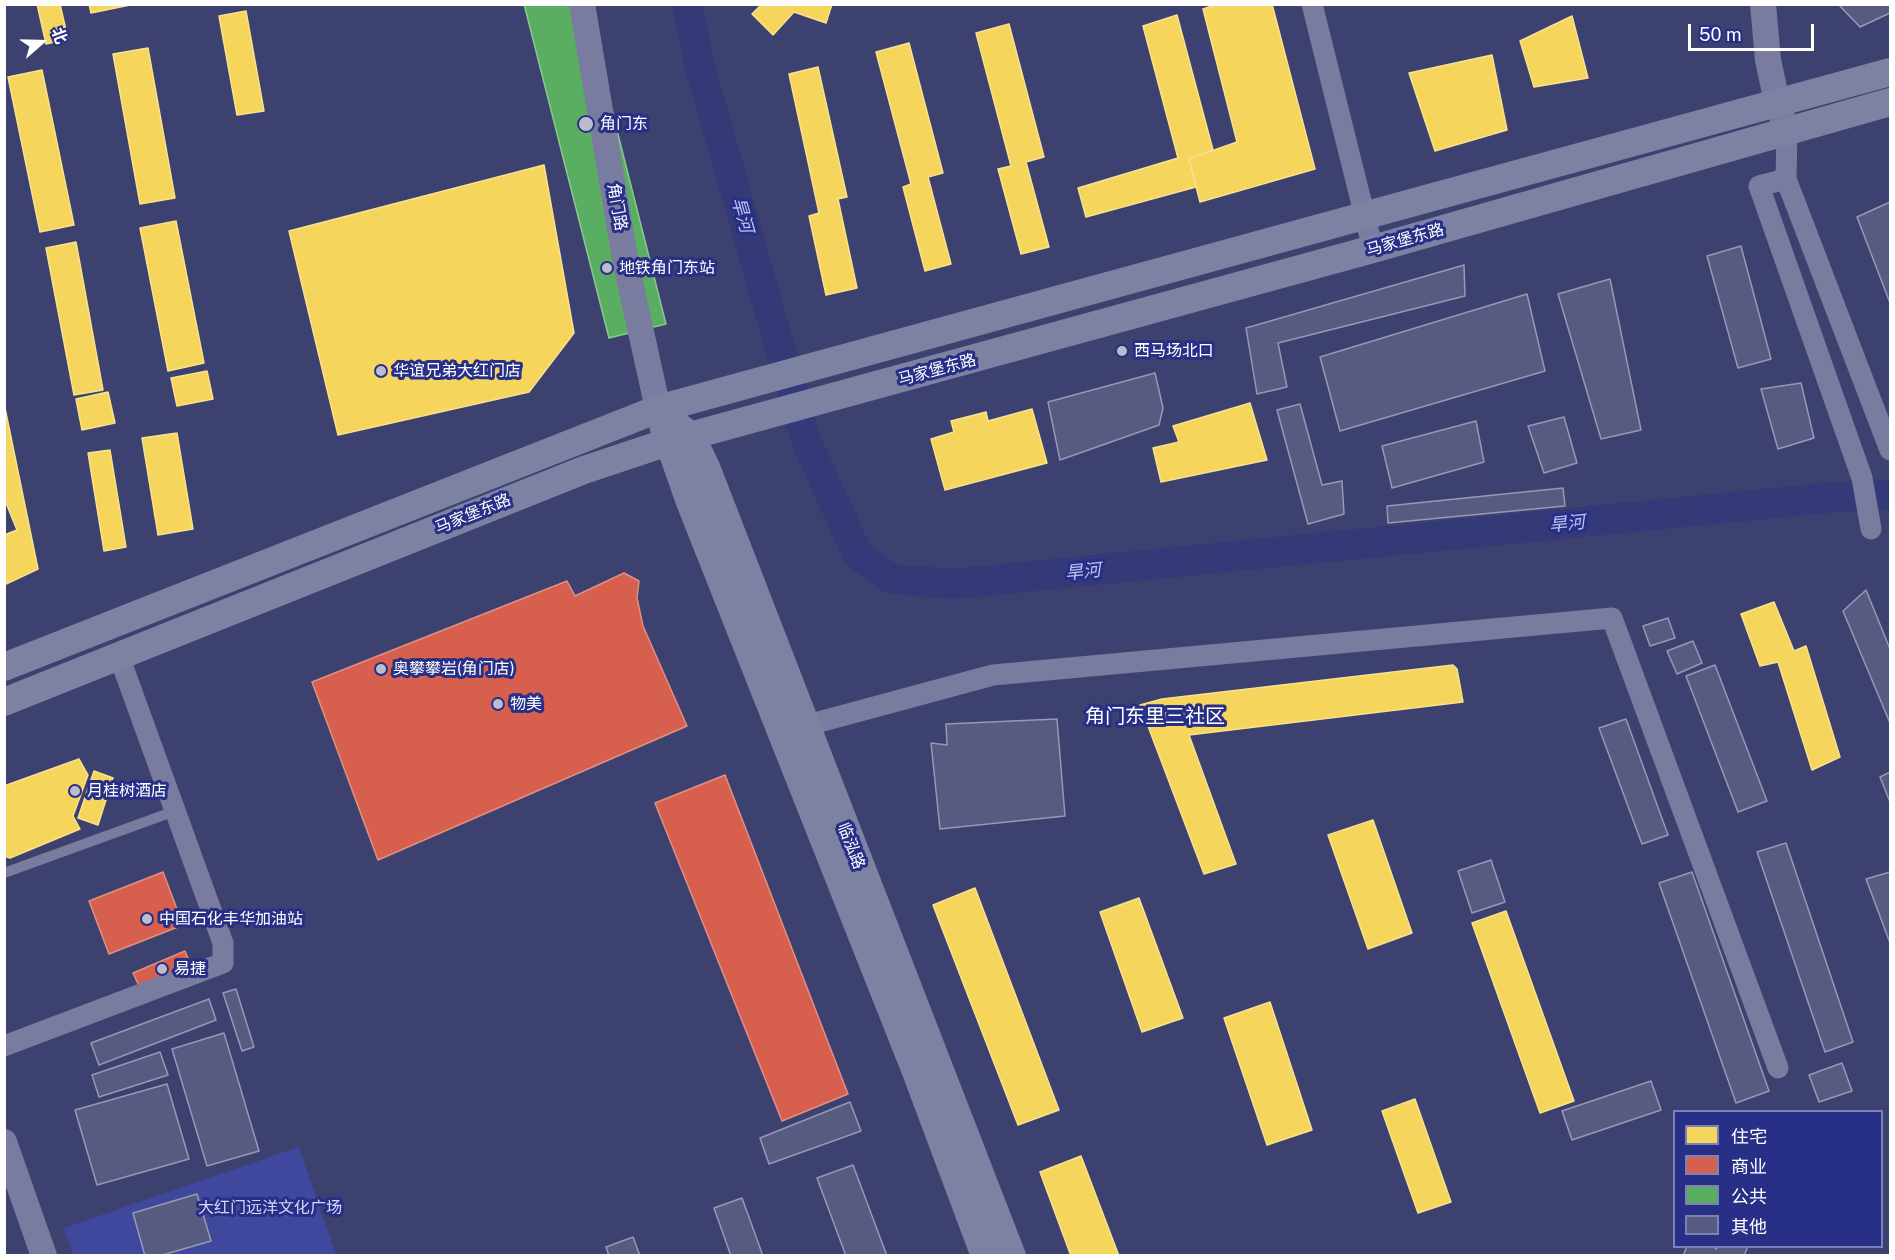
<!DOCTYPE html>
<html>
<head>
<meta charset="utf-8">
<style>
  body { margin:0 }
  #map { position:relative; width:1895px; height:1260px; overflow:hidden; background:#3d4170; font-family:"Public Sans","Noto Sans SC",sans-serif }
  canvas { display:block }
  .frame { position:absolute; inset:0; border:6px solid #fff; pointer-events:none }
  .legend { position:absolute; left:1673px; top:1110px; width:210px; height:138px; box-sizing:border-box; background:#272f86; border:2px solid #7d82b6; margin:0; padding:8px 10px; list-style:none; font-size:18px; color:#fff }
  .legend li { display:flex; align-items:center; gap:12px; height:30px }
  .legend b { width:30px; border:2px solid #7d82b6 }
  .north { position:absolute; left:12px; top:12px; width:60px; height:60px; -webkit-text-stroke:4px #272f86; paint-order:stroke; rotate:70deg; font-size:16px; font-weight:700; line-height:24px; text-align:center; color:#fff }
  .north::after { content:''; display:block; margin:auto; width:21px; height:27px; background:#fff; clip-path:polygon(50% 0,100% 100%,50% 72%,0 100%) }
  .scale { position:absolute; left:1688px; top:24px; width:126px; height:27px; box-sizing:border-box; border:3px solid #fff; border-top:0; padding-left:8px; font-size:18px; line-height:21px; white-space:nowrap; color:#fff; -webkit-text-stroke:4px #272f86; paint-order:stroke }
</style>
</head>
<body>
<div id="map">
<canvas width="1895" height="1260"></canvas>
<div class="frame"></div>
<ul class="legend">
<li><b style="height:16px;background:#f6d55c"></b>住宅</li>
<li><b style="height:16px;background:#d6604d"></b>商业</li>
<li><b style="height:16px;background:#5aae61"></b>公共</li>
<li><b style="height:16px;background:#585b81"></b>其他</li>
</ul>
<div class="north">北</div>
<div class="scale">50 m</div>
</div>
<script>
const c = document.querySelector('canvas').getContext('2d');
c.lineJoin = 'round';
function paint(path, color) {
  c.fillStyle = color;
  c.fill(path, 'evenodd');
}
function toPath(rows) {
  const path = new Path2D();
  for (const r of rows) {
    path.moveTo(r[0], r[1]);
    for (let i = 2; i < r.length; i += 2) path.lineTo(r[i], r[i + 1]);
  }
  return path;
}
function stroke(path, color, width, dash) {
  c.strokeStyle = color;
  c.lineWidth = width;
  c.lineCap = dash ? 'butt' : 'round';
  c.setLineDash(dash || []);
  c.stroke(path);
}
function drawText(font, color, halo, rows, align = 'center') {
  c.font = font + ' "Public Sans","Noto Sans SC",sans-serif';
  c.lineWidth = 6;
  c.setLineDash([]);
  c.textBaseline = 'middle';
  c.strokeStyle = halo;
  c.fillStyle = color;
  for (const [text, x, y, turn = 0] of rows) {
    c.save();
    c.translate(x, y);
    c.rotate((+turn || 0) * Math.PI / 180);
    c.textAlign = isNaN(turn) ? turn : align;
    if (halo) c.strokeText(text, 0, 0);
    c.fillText(text, 0, 0);
    c.restore();
  }
}
paint(toPath([
  [299,1147,336,1255,73,1255,64,1228]
]), '#3f489d');
const homes = toPath([
  [37,4,60,4,68,39,46,44,37,4],
  [89,4,135,4,91,13,89,4],
  [762,4,832,4,826,23,794,12,773,35,752,14,762,4],
  [1218,4,1272,4,1315,169,1200,202,1189,159,1237,142,1203,9,1218,4],
  [246,11,264,111,237,115,219,16,246,11],
  [1177,15,1213,150,1189,159,1196,187,1086,217,1078,188,1178,158,1143,26,1177,15],
  [1572,16,1588,78,1534,87,1520,41,1572,16],
  [1009,24,1044,157,1026,162,1049,247,1021,254,998,169,1011,166,976,33,1009,24],
  [909,43,943,173,928,177,951,264,925,271,903,187,911,184,876,52,909,43],
  [148,48,175,198,140,204,113,54,148,48],
  [1492,55,1507,130,1435,151,1409,73,1492,55],
  [818,67,847,197,838,199,857,288,826,295,809,216,819,213,789,74,818,67],
  [42,70,74,225,40,232,8,77,42,70],
  [544,165,574,333,529,392,338,435,289,231,544,165],
  [176,221,204,363,168,371,140,228,176,221],
  [76,242,103,390,74,395,46,248,76,242],
  [207,371,213,399,177,406,171,378,207,371],
  [108,392,115,423,82,430,76,399,108,392],
  [4,403,38,569,4,585,4,535,17,530,4,498,4,403],
  [1250,403,1267,460,1161,482,1153,448,1179,442,1173,426,1250,403],
  [1032,409,1047,463,945,490,931,439,954,432,951,421,986,412,988,421,1032,409],
  [177,433,193,529,158,535,142,438,177,433],
  [110,450,126,547,104,551,88,453,110,450],
  [1774,602,1794,651,1806,646,1840,757,1812,770,1778,662,1760,666,1741,614,1774,602],
  [1453,665,1457,669,1463,702,1189,735,1236,864,1204,874,1140,705,1162,699,1453,665],
  [79,759,88,775,73,816,80,829,10,858,4,856,4,786,79,759],
  [94,771,113,778,98,825,78,818,94,771],
  [1373,820,1412,933,1368,949,1328,835,1373,820],
  [975,888,1059,1110,1018,1125,933,905,975,888],
  [1139,898,1183,1018,1142,1032,1100,912,1139,898],
  [1506,911,1574,1101,1540,1113,1472,923,1506,911],
  [1270,1002,1312,1130,1267,1145,1224,1018,1270,1002],
  [1415,1099,1451,1202,1418,1213,1382,1111,1415,1099],
  [1081,1156,1119,1256,1071,1256,1040,1172,1081,1156]
]);
paint(homes, '#f6d55c');
stroke(homes, '#f9e28d', 1.5);
const shops = toPath([
  [624,573,639,581,637,598,643,626,687,726,378,860,312,682,567,581,575,596,624,573],
  [725,775,848,1094,782,1121,655,803,725,775],
  [163,872,183,925,109,954,89,901,163,872],
  [185,951,191,966,140,988,133,973,185,951]
]);
paint(shops, '#d6604d');
stroke(shops, '#e29082', 1.5);
const public = toPath([
  [524,4,585,4,666,324,609,338,524,4]
]);
paint(public, '#5aae61');
stroke(public, '#8cc690', 1.5);
stroke(toPath([
  [687,4,700,67,807,443,858,555,892,579,953,584,1835,497,1890,495]
]), '#343978', 30);
const building = toPath([
  [1838,4,1890,4,1890,13,1860,27,1838,4],
  [1890,202,1890,303,1857,217,1890,202],
  [1741,246,1771,359,1738,368,1707,256,1741,246],
  [1464,265,1465,296,1278,343,1287,387,1257,394,1246,328,1464,265],
  [1610,279,1641,430,1601,439,1558,294,1610,279],
  [1527,294,1545,371,1340,431,1320,357,1527,294],
  [1155,373,1163,408,1159,425,1060,460,1048,402,1155,373],
  [1801,383,1814,438,1778,449,1761,389,1801,383],
  [1300,404,1322,485,1342,481,1344,514,1308,524,1277,410,1300,404],
  [1564,417,1577,463,1544,473,1528,426,1564,417],
  [1476,421,1484,462,1392,488,1382,446,1476,421],
  [1563,488,1565,506,1388,523,1387,506,1563,488],
  [1866,590,1890,649,1890,723,1843,611,1866,590],
  [1668,618,1675,638,1650,646,1643,626,1668,618],
  [1693,641,1702,663,1677,674,1667,651,1693,641],
  [1715,665,1767,801,1738,812,1686,676,1715,665],
  [1057,719,1065,816,940,829,931,743,947,745,946,724,1057,719],
  [1626,719,1668,835,1642,844,1599,728,1626,719],
  [1890,772,1890,802,1880,777,1890,772],
  [1786,843,1853,1042,1825,1052,1757,852,1786,843],
  [1491,860,1505,902,1472,913,1458,871,1491,860],
  [1692,872,1769,1091,1736,1103,1659,883,1692,872],
  [1890,872,1890,943,1866,879,1890,872],
  [236,989,254,1047,242,1051,223,993,236,989],
  [209,999,216,1020,99,1065,91,1043,209,999],
  [224,1033,259,1151,207,1166,172,1049,224,1033],
  [160,1052,168,1075,99,1097,92,1075,160,1052],
  [1842,1063,1852,1091,1819,1102,1809,1075,1842,1063],
  [1651,1081,1661,1110,1572,1140,1562,1111,1651,1081],
  [167,1084,189,1159,97,1185,75,1110,167,1084],
  [850,1102,861,1131,769,1164,760,1138,850,1102],
  [853,1165,887,1256,846,1256,817,1178,853,1165],
  [197,1194,211,1241,159,1256,145,1256,133,1213,197,1194],
  [742,1198,763,1256,731,1256,714,1208,742,1198],
  [633,1237,640,1256,609,1256,606,1247,633,1237],
  [1687,1246,1713,1246,1716,1249,1718,1246,1748,1246,1744,1256,1683,1256,1687,1246]
]);
paint(building, '#585b81');
stroke(building, '#9799b4', 1.5);
stroke(toPath([
  [4,873,175,811]
]), '#797c9e', 10);
stroke(toPath([
  [1312,4,1373,249],
  [1787,131,1786,179,1890,450],
  [1786,179,1759,186,1862,478,1871,529],
  [804,726,993,675,1612,618,1778,1068],
  [4,1046,223,963,223,943,119,656]
]), '#797c9e', 21);
stroke(toPath([
  [582,4,626,264,658,409],
  [1763,4,1768,60,1777,102,1787,131],
  [4,1142,44,1256]
]), '#797c9e', 26);
stroke(toPath([
  [663,425,690,502,915,1069,985,1256],
  [678,426,691,436,706,467,1012,1256],
  [4,667,658,409,1890,72],
  [4,702,584,470,668,442,1373,249,1890,102]
]), '#7e82a2', 28);
for (const [x, y, r, color] of [
  [586,124,8,"#bbbccd"],
  [607,268,6,"#bbbccd"],
  [1122,351,6,"#bbbccd"],
  [381,371,6,"#bbbccd"],
  [381,669,6,"#bbbccd"],
  [498,704,6,"#bbbccd"],
  [75,791,6,"#bbbccd"],
  [147,919,6,"#bbbccd"],
  [162,969,6,"#bbbccd"]
]) {
  const dot = new Path2D();
  dot.arc(x, y, r, 0, 2 * Math.PI);
  c.fillStyle = color;
  c.fill(dot);
  stroke(dot, '#272f86', 2);
}
drawText('16px', '#fff', '#272f86', [
  ["角门东",600,124],
  ["地铁角门东站",619,268],
  ["西马场北口",1134,351],
  ["华谊兄弟大红门店",393,371],
  ["奥攀攀岩(角门店)",393,669],
  ["物美",510,704],
  ["月桂树酒店",87,791],
  ["中国石化丰华加油站",159,919],
  ["易捷",174,969]
], 'left');
drawText('16px', '#fff', '#272f86', [
  ["角门路",617,207,80],
  ["马家堡东路",1405,240,-16],
  ["马家堡东路",937,370,-15],
  ["马家堡东路",473,514,-22],
  ["临泓路",851,846,69]
]);
drawText('16px', '#d6d9f6', '#272f86', [
  ["大红门远洋文化广场",270,1208]
]);
drawText('italic 18px', '#bec3ef', '#272f86', [
  ["旱河",742,215,74],
  ["旱河",1567,524,-6],
  ["旱河",1083,572,-6]
]);
drawText('20px', '#fff', '#272f86', [
  ["角门东里三社区",1155,717]
]);
</script>
</body>
</html>
